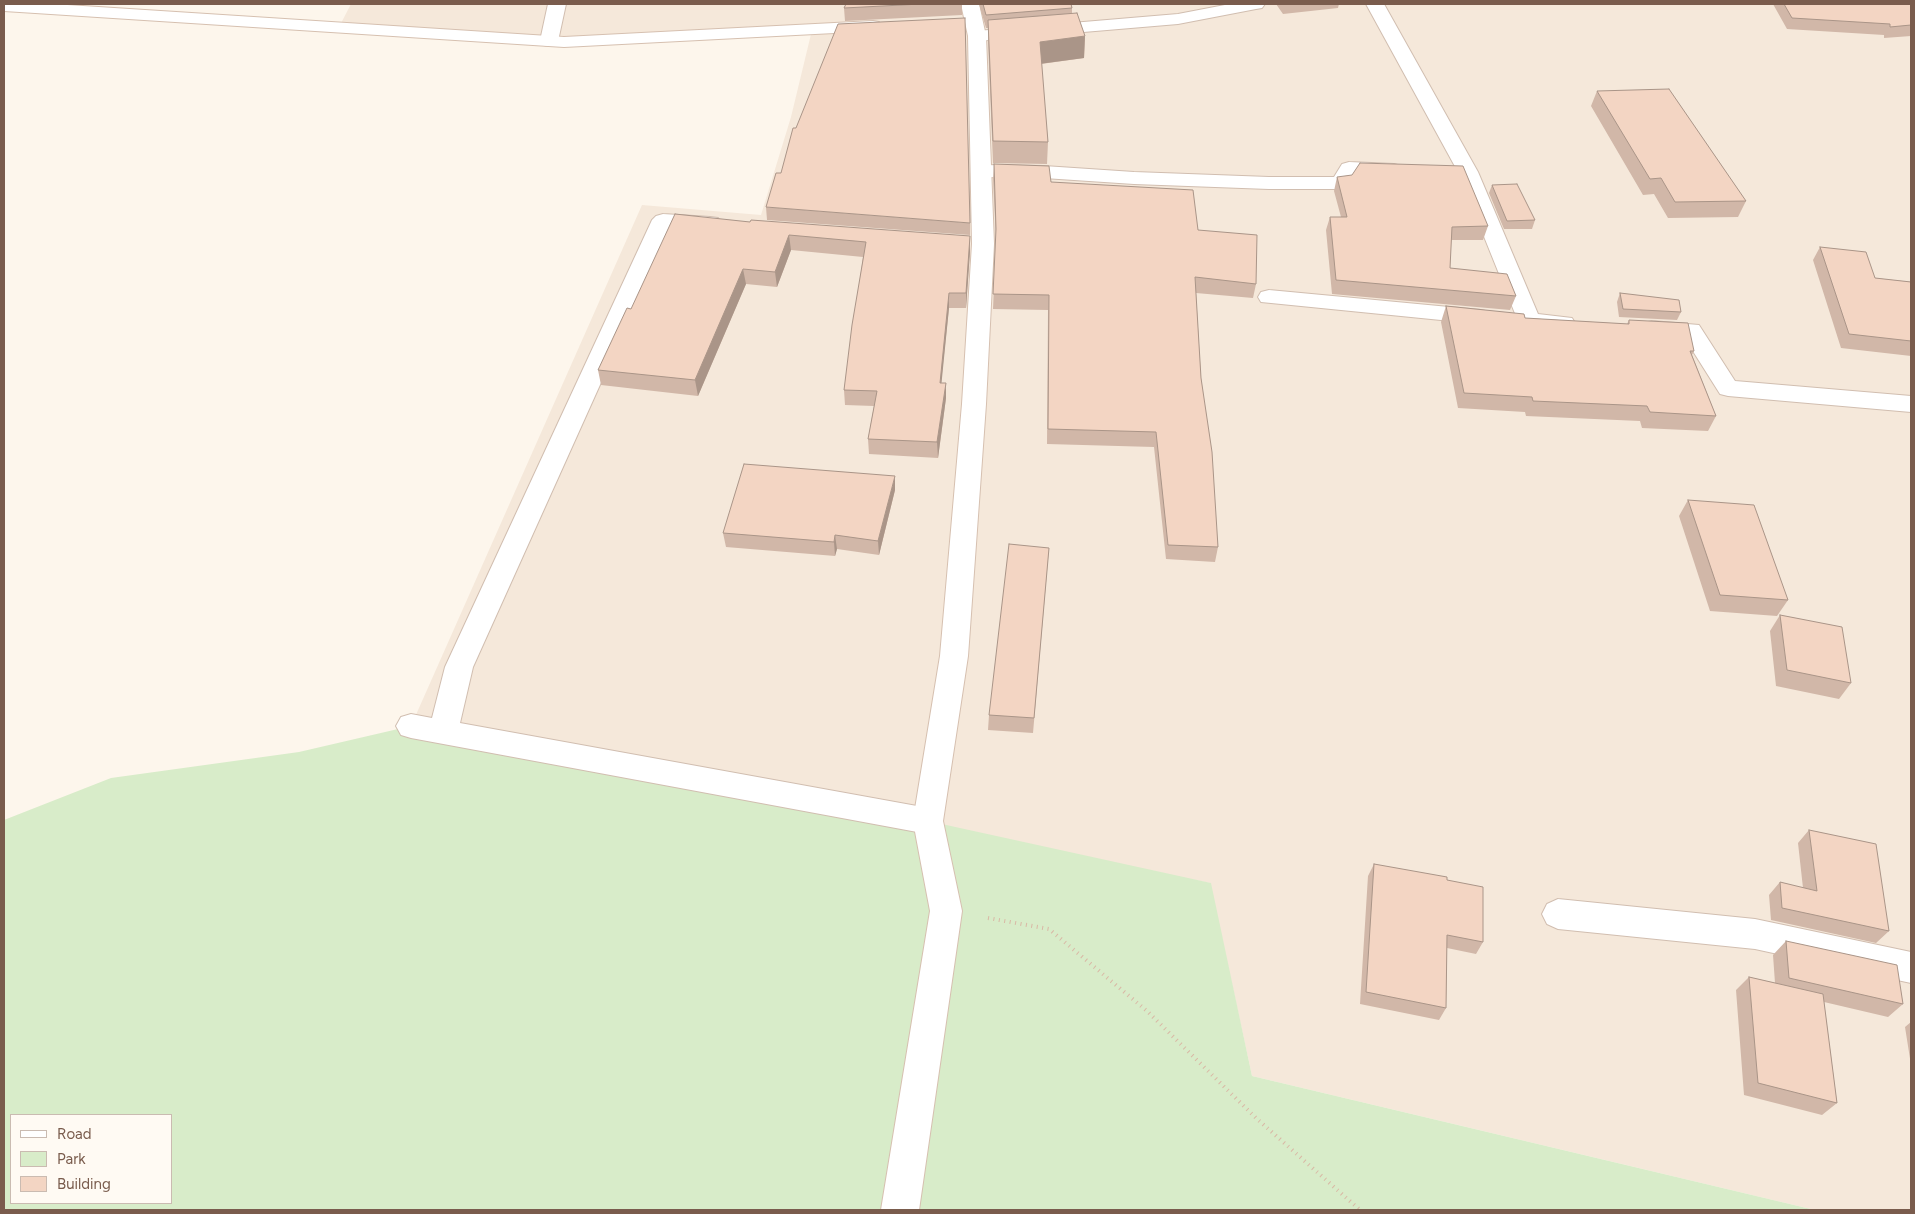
<!DOCTYPE html>
<html>
<head>
<meta charset="utf-8">
<style>
  body { margin:0 }
  #map { position:relative; width:1915px; height:1214px; overflow:hidden; background:#fdf6ec; font-family:Figtree,sans-serif }
  canvas { display:block }
  .frame { position:absolute; inset:0; border:5px solid #7a5c4d; pointer-events:none }
  .legend { position:absolute; left:10px; top:1114px; width:162px; height:90px; box-sizing:border-box; background:#fffaf3; border:1px solid #cabbb1; margin:0; padding:6px 9px; list-style:none; font-size:15px; color:#7a5c4d }
  .legend li { display:flex; align-items:center; gap:10px; height:25px }
  .legend b { width:25px; border:1px solid #cabbb1 }
</style>
</head>
<body>
<div id="map">
<canvas width="1915" height="1214"></canvas>
<div class="frame"></div>
<ul class="legend">
<li><b style="height:6px;background:#fff"></b>Road</li>
<li><b style="height:14px;background:#d8ecc9"></b>Park</li>
<li><b style="height:14px;background:#f3d5c3"></b>Building</li>
</ul>
</div>
<script>
const c = document.querySelector('canvas').getContext('2d');
c.lineJoin = 'round';
function paint(path, color) {
  c.fillStyle = color;
  c.fill(path, 'evenodd');
}
function toPath(rows) {
  const path = new Path2D();
  for (const r of rows) {
    path.moveTo(r[0], r[1]);
    for (let i = 2; i < r.length; i += 2) path.lineTo(r[i], r[i + 1]);
  }
  return path;
}
function stroke(path, color, width, dash) {
  c.strokeStyle = color;
  c.lineWidth = width;
  c.lineCap = dash ? 'butt' : 'round';
  c.setLineDash(dash || []);
  c.stroke(path);
}
paint(toPath([
  [351,4,1911,4,1911,1210,1815,1210,1252,1076,1210,883,411,726,642,205,761,215,791,117,812,30,564,42,338,29]
]), '#f5e8da');
paint(toPath([
  [411,726,928,821,1211,883,1252,1076,1815,1210,4,1210,4,820,111,778,299,752],
  [11,1115,171,1115,171,1203,11,1203]
]), '#d8ecc9');
const street = toPath([
  [548,4,566,4,558,41,555,45,549,46,543,45,540,41,548,4],
  [1230,4,1265,4,1262,8,1256,9,1178,24,977,41,971,40,968,36,971,32,977,31,1178,14,1230,4],
  [1366,4,1384,4,1478,172,1538,314,1572,318,1575,323,1572,328,1564,330,1529,328,1521,326,1518,321,1458,172,1366,4],
  [1349,162,1394,164,1401,166,1404,170,1401,174,1394,176,1356,174,1348,187,1341,189,1269,189,1134,184,1044,178,981,177,974,175,971,171,974,167,981,165,1044,166,1134,172,1269,177,1334,177,1342,164,1349,162],
  [663,214,710,217,718,218,721,223,718,228,710,229,671,227,473,667,460,723,928,808,939,812,943,821,939,830,928,834,411,738,401,735,396,726,401,717,411,714,432,718,445,667,652,220,656,216,663,214],
  [1269,290,1481,310,1489,312,1492,317,1489,322,1481,324,1261,302,1258,297,1261,292,1269,290],
  [1652,321,1699,325,1735,381,1911,396,1911,412,1728,396,1720,394,1684,337,1644,333,1641,328,1644,323,1652,321],
  [1558,899,1755,919,1911,952,1911,983,1755,949,1558,929,1547,924,1542,914,1547,904,1558,899]
]);
const secondary = toPath([
  [4,4,52,4,564,37,873,21,879,22,882,26,879,30,873,31,564,47,4,11,4,4],
  [961,4,979,4,986,36,994,244,986,404,968,656,943,821,962,911,919,1210,881,1210,930,911,913,821,940,656,962,404,972,244,968,36,961,4]
]);
stroke(street, '#d1beb0', 2);
stroke(secondary, '#d6c0b0', 2);
stroke(toPath([
  [988,918,1049,929,1147,1011,1256,1118,1360,1210]
]), '#d9b8a5', 4, [1, 4.5]);
paint(street, '#fff');
paint(secondary, '#fff');
paint(toPath([
  [846,4,962,4,962,15,845,21,844,8],
  [979,4,1071,4,1072,8,1072,13,1085,36,1084,58,1041,64,1048,142,1047,164,993,163,988,42,988,28,986,28],
  [1276,4,1339,4,1338,8,1283,14],
  [1773,4,1911,4,1911,36,1884,38,1884,35,1787,29],
  [1597,91,1746,201,1738,217,1668,218,1654,194,1643,195,1591,106],
  [994,164,1198,230,1256,284,1253,298,1196,293,1201,378,1218,547,1215,562,1166,559,1154,447,1047,444,1048,310,993,309,996,240,993,179],
  [1337,177,1488,226,1483,240,1451,240,1450,268,1516,296,1510,310,1332,294,1326,230,1330,217,1341,217,1334,191],
  [1492,185,1535,220,1532,229,1504,229,1489,193],
  [766,207,970,223,970,235,767,220],
  [750,222,970,236,970,251,966,308,949,308,941,383,946,383,946,398,938,458,869,454,868,439,874,406,845,405,844,390,863,257,791,250,777,287,746,284,698,396,601,385,598,370,631,309],
  [1820,247,1875,278,1911,282,1911,356,1841,348,1813,260],
  [1620,293,1681,312,1677,320,1619,317,1617,302],
  [1446,306,1525,318,1627,324,1629,320,1694,351,1692,355,1716,416,1708,431,1642,428,1640,421,1526,416,1525,412,1458,408,1441,322],
  [895,490,879,555,837,549,835,556,726,547,723,533],
  [1688,500,1788,600,1777,616,1710,611,1679,516],
  [1049,548,1033,733,988,730,989,715],
  [1780,615,1851,683,1839,699,1776,686,1770,631],
  [1809,830,1889,931,1876,943,1771,920,1769,895,1780,882,1803,888,1798,843],
  [1374,864,1483,942,1476,954,1447,948,1446,1008,1439,1020,1360,1004,1368,876],
  [1786,941,1903,1004,1888,1017,1824,1002,1837,1103,1822,1115,1744,1095,1736,990,1749,977,1775,983,1773,955],
  [1911,1022,1911,1065,1905,1027]
]), '#d1b7a8');
paint(toPath([
  [1085,36,1084,58,1039,64,1040,42],
  [789,235,791,250,777,287,775,272],
  [970,236,970,251,966,308,966,293],
  [743,269,746,284,698,396,695,380],
  [949,293,949,308,940,398,940,383],
  [946,383,946,398,938,458,937,442],
  [895,476,895,490,879,555,878,541],
  [835,535,837,549,835,556,834,542]
]), '#aa9588');
const building = toPath([
  [846,4,921,4,844,8,846,4],
  [983,4,1071,4,1072,8,986,15,983,4],
  [1784,4,1911,4,1911,25,1890,27,1890,24,1792,18,1784,4],
  [1077,13,1085,36,1040,42,1048,142,993,141,988,20,1077,13],
  [965,18,970,223,766,207,776,173,781,173,793,128,796,128,838,24,965,18],
  [1669,89,1746,201,1675,202,1661,178,1650,179,1597,91,1669,89],
  [1360,163,1463,166,1488,226,1452,227,1450,268,1507,274,1516,296,1336,280,1330,217,1347,217,1337,177,1352,175,1360,163],
  [994,164,1049,166,1051,182,1193,190,1198,230,1257,235,1256,284,1195,277,1201,378,1212,452,1218,547,1168,545,1156,432,1048,429,1049,295,993,294,996,229,994,164],
  [1517,184,1535,220,1507,221,1492,185,1517,184],
  [675,214,750,222,751,220,970,236,966,293,949,293,940,383,946,383,937,442,868,439,877,391,844,390,852,325,866,242,789,235,775,272,743,269,695,380,598,370,627,308,631,309,675,214],
  [1820,247,1866,252,1875,278,1911,282,1911,341,1849,334,1820,247],
  [1620,293,1679,300,1681,312,1623,309,1620,293],
  [1446,306,1524,314,1525,318,1629,324,1629,320,1688,323,1694,351,1690,351,1716,416,1650,412,1647,406,1533,401,1532,397,1464,393,1446,306],
  [744,464,895,476,878,541,835,535,834,542,723,533,744,464],
  [1688,500,1754,505,1788,600,1720,595,1688,500],
  [1009,544,1049,548,1034,718,989,715,1009,544],
  [1780,615,1842,627,1851,683,1787,670,1780,615],
  [1809,830,1876,844,1889,931,1782,908,1780,882,1817,891,1809,830],
  [1374,864,1447,877,1447,880,1483,887,1483,942,1447,935,1446,1008,1366,992,1374,864],
  [1786,941,1897,965,1903,1004,1789,978,1786,941],
  [1749,977,1823,994,1837,1103,1758,1083,1749,977]
]);
paint(building, '#f3d5c3');
stroke(building, '#aa9588', 1);
</script>
</body>
</html>
